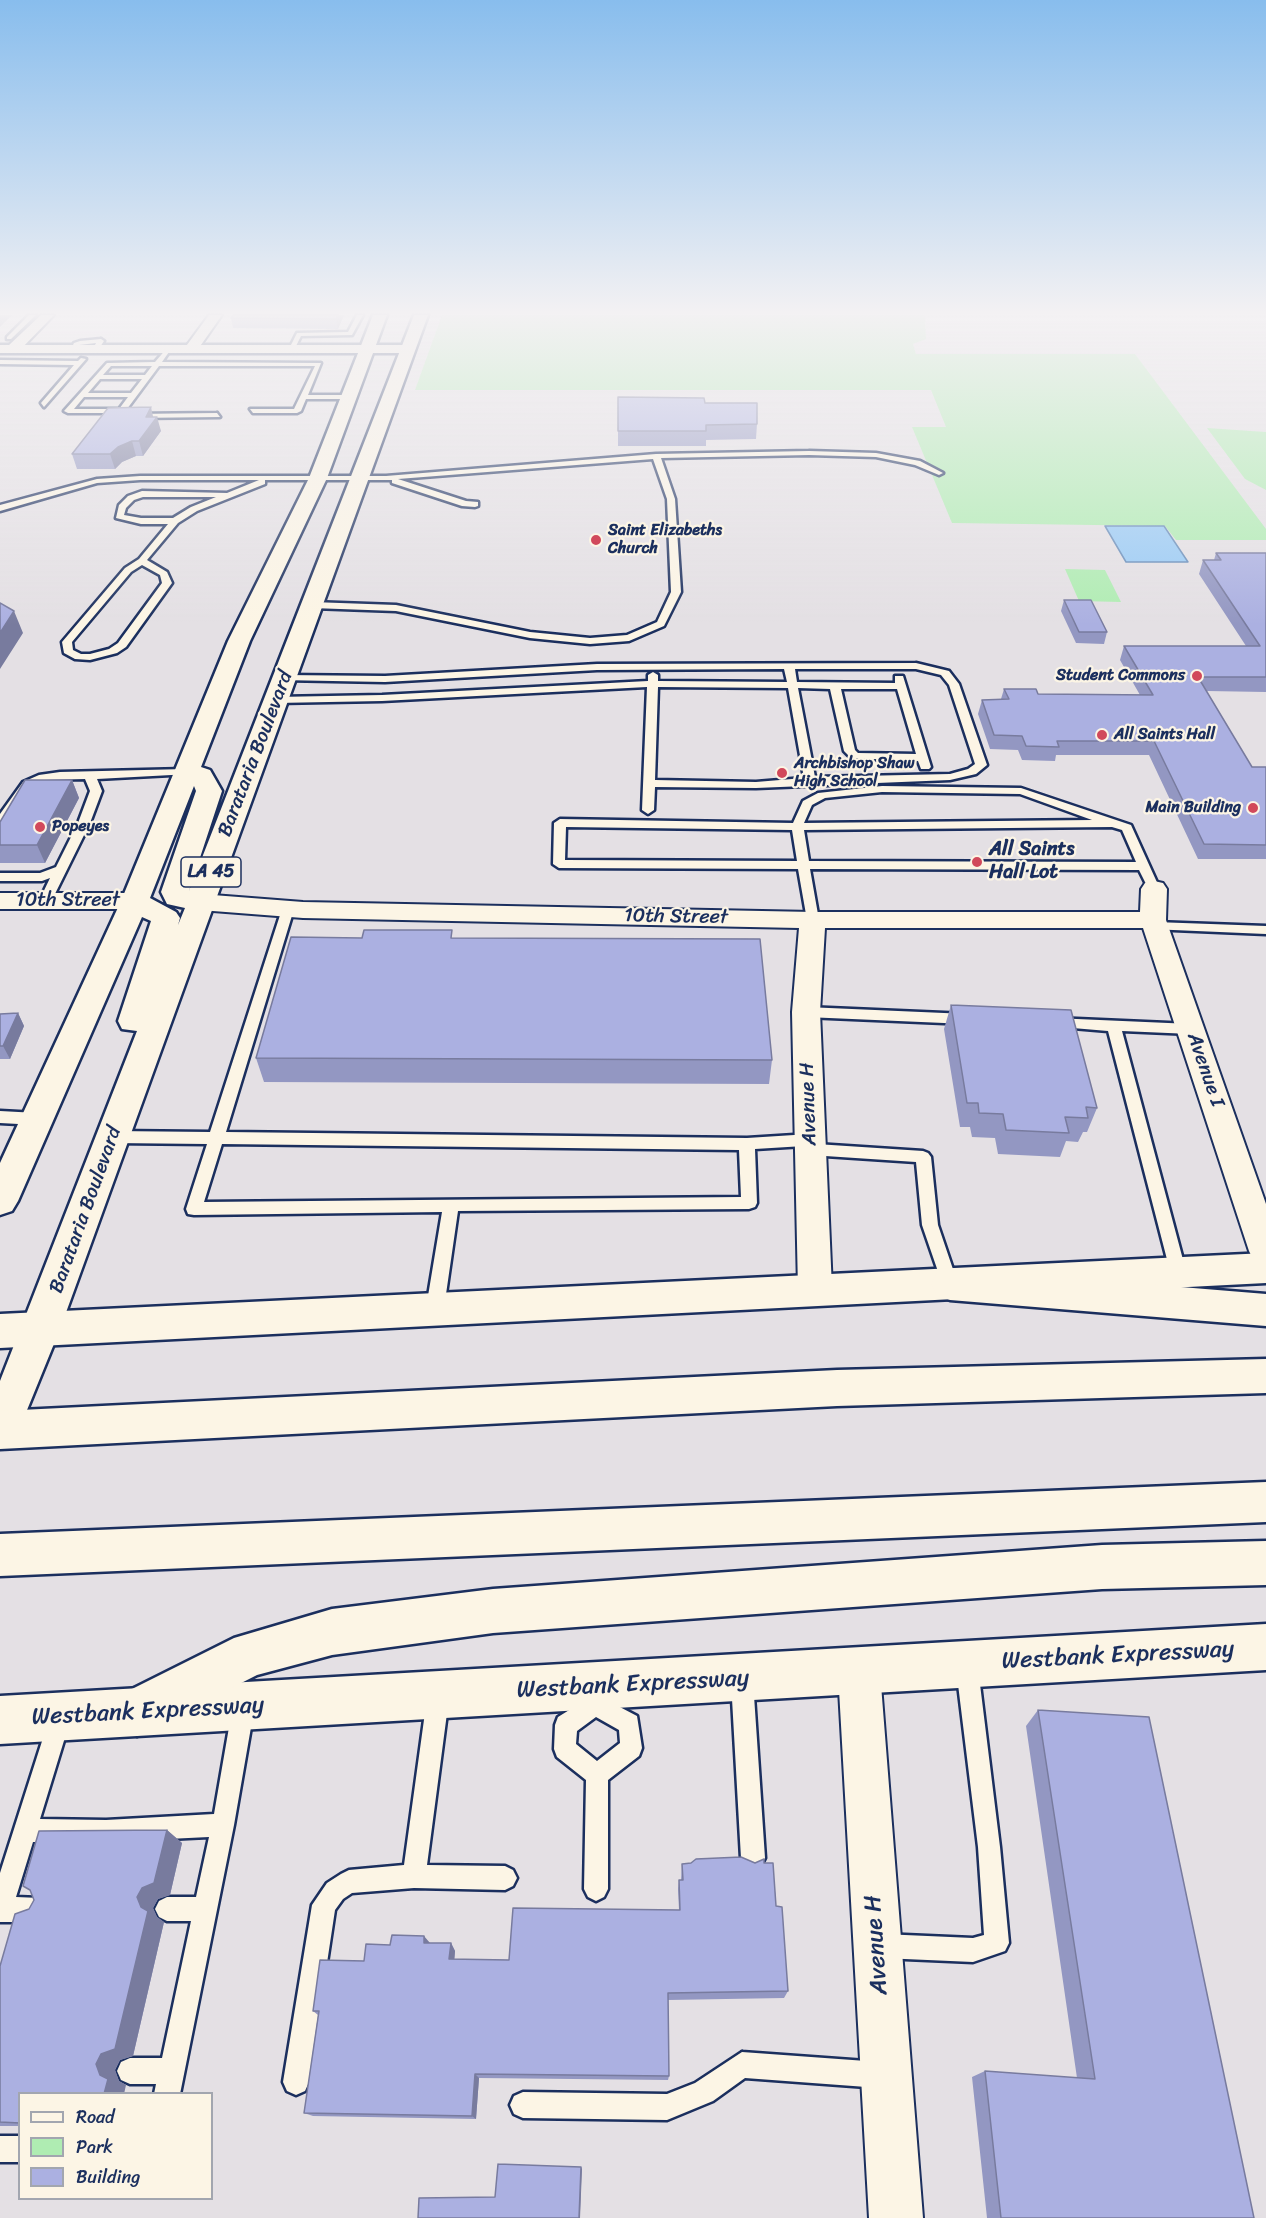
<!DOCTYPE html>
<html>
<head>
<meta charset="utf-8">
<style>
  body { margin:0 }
  #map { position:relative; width:1266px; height:2218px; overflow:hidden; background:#e4e0e4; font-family:Sriracha,sans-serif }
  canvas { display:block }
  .legend { position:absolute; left:18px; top:2092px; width:195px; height:108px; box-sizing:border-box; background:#fcf5e5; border:2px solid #a2a6af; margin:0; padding:8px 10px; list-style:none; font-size:18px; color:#1b2f5e }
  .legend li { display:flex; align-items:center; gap:12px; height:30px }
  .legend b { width:30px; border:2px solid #a2a6af }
</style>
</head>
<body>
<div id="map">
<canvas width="1266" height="2218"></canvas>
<ul class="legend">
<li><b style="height:8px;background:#fcf5e5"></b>Road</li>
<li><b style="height:16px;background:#afecb2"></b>Park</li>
<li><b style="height:16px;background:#abb0e1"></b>Building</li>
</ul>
</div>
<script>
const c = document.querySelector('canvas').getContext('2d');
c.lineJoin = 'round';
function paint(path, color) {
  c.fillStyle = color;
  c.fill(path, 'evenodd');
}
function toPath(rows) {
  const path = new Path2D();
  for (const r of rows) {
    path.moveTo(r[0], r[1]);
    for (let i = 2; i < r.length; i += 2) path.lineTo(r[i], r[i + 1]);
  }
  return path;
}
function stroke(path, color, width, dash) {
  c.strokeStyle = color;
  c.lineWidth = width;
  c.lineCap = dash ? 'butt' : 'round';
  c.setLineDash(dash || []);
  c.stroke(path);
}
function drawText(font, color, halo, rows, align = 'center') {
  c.font = font + ' Sriracha,sans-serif';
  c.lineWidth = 4.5;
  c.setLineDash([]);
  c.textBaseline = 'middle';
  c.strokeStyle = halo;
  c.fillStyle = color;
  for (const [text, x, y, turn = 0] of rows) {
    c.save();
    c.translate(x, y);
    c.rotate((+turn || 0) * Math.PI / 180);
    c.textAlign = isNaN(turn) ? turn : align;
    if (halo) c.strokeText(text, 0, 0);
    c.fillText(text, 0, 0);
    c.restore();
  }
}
paint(toPath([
  [442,315,925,315,926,339,913,344,916,354,1135,354,1266,529,1266,540,1176,540,1165,526,952,523,912,427,946,427,931,390,415,390],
  [1207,428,1266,432,1266,490,1245,479],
  [1065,569,1105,570,1121,602,1079,601]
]), '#afecb2');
const water = toPath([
  [1105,526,1164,526,1188,562,1126,562,1105,526]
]);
paint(water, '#98caf5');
stroke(water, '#668cb9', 1.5);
const service = toPath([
  [29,315,36,315,11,339,7,339,7,337,29,315],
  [357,315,363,315,352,335,301,336,294,350,289,349,297,333,348,332,357,315],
  [101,339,104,341,98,350,93,349,96,343,79,345,74,351,71,349,74,343,80,341,101,339],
  [168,347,171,349,162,362,321,363,308,395,348,395,352,397,348,399,306,399,301,411,297,413,253,413,250,409,294,409,315,366,159,366,124,413,68,413,64,411,107,363,155,362,168,347],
  [111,366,152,366,145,375,103,375,111,366],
  [100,379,142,379,131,393,88,393,100,379],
  [84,397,128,397,119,409,74,409,84,397],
  [81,358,86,359,44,407,41,403,74,365,0,364,0,360,78,361,81,358],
  [217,413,220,417,132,418,128,416,132,414,217,413],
  [809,451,876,453,920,461,943,473,939,475,915,465,876,457,809,455,661,458,675,499,681,592,664,626,629,641,590,644,530,638,396,611,312,608,307,605,312,602,396,605,530,632,590,638,627,635,657,622,671,592,667,499,653,459,398,479,466,501,478,502,478,506,475,507,462,506,392,483,392,480,265,480,265,484,197,511,178,523,147,560,167,572,172,583,126,647,117,653,90,660,75,659,64,653,62,642,125,568,139,559,168,524,141,524,116,518,119,505,128,496,142,491,227,493,259,480,140,480,97,483,0,511,0,505,97,479,140,476,386,476,656,454,809,451],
  [143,497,216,497,191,507,173,518,141,518,124,515,126,508,134,500,143,497],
  [142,565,160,575,162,583,118,643,109,649,90,654,81,654,73,650,72,642,131,572,142,565],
  [916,663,949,671,959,684,987,765,976,774,950,780,756,788,655,787,654,810,648,814,642,810,647,687,382,701,276,703,271,700,276,697,382,695,648,681,648,675,653,672,658,675,658,681,787,682,784,669,597,670,385,682,280,680,280,676,284,675,385,676,597,664,916,663],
  [795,669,916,669,941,675,949,685,975,764,968,769,950,774,815,777,798,688,830,689,844,751,851,758,918,761,921,769,929,769,931,767,903,676,895,676,895,683,797,682,795,669],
  [658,687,788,688,804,778,756,782,655,780,658,687],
  [841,689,897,689,916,754,858,753,855,750,841,689],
  [186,769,192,772,190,774,97,779,102,791,90,823,50,904,45,905,39,901,50,878,42,881,0,881,0,873,40,873,56,867,78,823,90,791,85,779,45,780,31,786,4,827,0,828,0,814,23,782,39,775,60,772,186,769],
  [882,786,1021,788,1131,825,1160,889,1154,893,1150,892,1139,870,810,869,819,920,813,924,807,920,798,869,559,868,553,864,554,823,560,819,793,823,803,801,818,793,882,786],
  [882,792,1020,794,1092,820,804,823,812,805,825,798,882,792],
  [566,827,792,830,797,861,565,860,566,827],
  [1112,827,1122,830,1136,862,809,861,804,830,1112,827],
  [288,905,294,909,226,1132,747,1138,810,1134,815,1136,818,1140,816,1144,923,1151,928,1153,931,1157,938,1225,958,1284,956,1289,950,1291,944,1289,922,1225,916,1162,810,1155,805,1153,804,1146,755,1149,757,1203,755,1207,749,1209,458,1211,444,1308,441,1313,435,1315,429,1313,426,1308,442,1212,194,1215,188,1214,186,1209,207,1144,113,1143,108,1141,105,1137,108,1133,113,1131,210,1132,282,909,288,905],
  [222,1144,739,1150,741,1197,204,1202,222,1144],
  [1155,922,1266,926,1266,934,1150,929,1148,926,1150,923,1155,922],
  [806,1007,967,1014,974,1019,967,1024,806,1017,799,1012,806,1007],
  [1054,1018,1191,1024,1198,1029,1191,1034,1122,1031,1186,1271,1184,1276,1178,1278,1172,1276,1170,1271,1108,1031,1049,1026,1047,1023,1049,1020,1054,1018],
  [0,1111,37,1113,42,1115,45,1119,42,1123,37,1125,0,1123,0,1111],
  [967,1657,974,1661,978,1668,1000,1847,1009,1943,1005,1951,973,1962,882,1958,873,1955,870,1946,873,1937,882,1934,973,1938,984,1935,978,1847,956,1668,960,1661,967,1657],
  [742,1670,749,1674,753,1681,765,1858,761,1866,753,1870,745,1866,741,1858,731,1681,735,1674,742,1670],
  [438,1687,446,1690,449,1698,427,1865,505,1866,513,1870,517,1878,513,1886,505,1890,414,1888,352,1893,343,1899,335,1910,309,2082,305,2091,296,2095,287,2091,283,2082,312,1905,327,1883,341,1874,349,1870,404,1865,427,1698,430,1690,438,1687],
  [595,1694,637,1716,642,1748,639,1756,608,1780,608,1889,604,1897,596,1901,588,1897,584,1889,586,1780,557,1757,554,1749,555,1725,558,1717,595,1694],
  [596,1717,619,1730,620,1743,597,1761,576,1744,577,1731,596,1717],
  [243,1699,251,1702,254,1710,234,1825,180,2094,154,2094,156,2084,130,2084,121,2080,117,2071,121,2062,130,2058,162,2058,191,1921,167,1921,159,1917,155,1909,159,1901,167,1897,196,1897,209,1837,106,1842,33,1842,16,1897,40,1898,48,1902,52,1910,48,1918,40,1922,0,1922,0,1873,51,1713,59,1710,67,1713,70,1721,40,1819,106,1820,214,1814,232,1710,235,1702,243,1699],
  [742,2052,880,2062,889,2066,893,2075,889,2084,880,2088,745,2078,713,2101,667,2120,523,2118,514,2114,510,2105,514,2096,523,2092,667,2094,695,2083,742,2052],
  [0,2136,20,2136,20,2162,0,2162,0,2136]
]);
const minor = toPath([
  [41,315,54,315,18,352,8,352,8,346,41,315],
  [209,315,222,315,196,352,186,352,184,349,209,315],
  [1154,881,1163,883,1167,889,1166,920,1266,1204,1266,1265,1254,1261,1249,1251,1143,928,825,928,820,1012,832,1289,827,1299,815,1303,803,1299,798,1289,792,1012,799,928,303,918,200,910,191,908,187,902,191,896,200,894,303,902,813,912,1140,912,1141,889,1145,883,1154,881],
  [0,893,135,893,144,895,148,901,144,907,135,909,0,909,0,893],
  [859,1651,874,1657,880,1672,923,2218,869,2218,838,1672,844,1657,859,1651]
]);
const tertiary = toPath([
  [0,345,406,345,413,349,406,353,0,353,0,345]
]);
const secondary = toPath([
  [1266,1253,1266,1283,0,1348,0,1314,1266,1253],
  [1266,1624,1266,1670,0,1744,0,1696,1266,1624]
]);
const primary = toPath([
  [373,315,387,315,327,478,250,641,201,767,210,770,222,791,189,891,414,315,428,315,60,1329,14,1442,0,1448,0,1381,137,1031,122,1029,118,1021,151,921,142,917,18,1201,12,1211,0,1215,0,1163,121,901,228,641,309,478,373,315],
  [194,786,196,791,161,892,167,904,185,908,178,925,180,918,176,912,150,898,194,786]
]);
const motorway = toPath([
  [950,1268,1266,1294,1266,1326,950,1300,937,1295,931,1284,937,1273,950,1268],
  [1266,1359,1266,1393,837,1406,0,1449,0,1411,837,1370,1266,1359],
  [1266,1482,1266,1522,0,1576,0,1534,1266,1482],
  [1266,1541,1266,1585,1102,1589,493,1633,332,1655,257,1675,137,1736,120,1729,113,1712,120,1695,234,1638,332,1609,493,1589,1102,1545,1266,1541]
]);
stroke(service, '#1b2f5e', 5);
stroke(minor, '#1b2f5e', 4);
stroke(tertiary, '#1b2f5e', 5);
stroke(secondary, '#1b2f5e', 5);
stroke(primary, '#1b2f5e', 5);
stroke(motorway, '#1b2f5e', 5);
paint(service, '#fcf5e5');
paint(minor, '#fcf5e5');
paint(tertiary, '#fcf5e5');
paint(secondary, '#fcf5e5');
paint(primary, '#fcf5e5');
paint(motorway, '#fcf5e5');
paint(toPath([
  [344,315,338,329,233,328,231,318],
  [618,397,705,403,757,424,756,439,706,440,706,446,618,446],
  [153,417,161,431,143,456,136,456,122,462,115,469,77,469,72,454],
  [1216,553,1266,553,1266,692,1207,691,1266,845,1266,859,1198,859,1149,755,1056,755,1055,761,1022,760,1018,750,990,749,978,714,982,700,1001,699,1004,689,1038,694,1140,695,1120,660,1124,646,1246,646,1199,574,1203,560,1214,560],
  [1064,600,1107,632,1104,644,1076,643,1061,611],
  [72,780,79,798,45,863,0,863,0,822],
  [453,938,772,1060,769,1084,264,1082,256,1058],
  [951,1005,1097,1108,1087,1132,1083,1132,1078,1142,1066,1141,1060,1157,998,1154,995,1138,972,1137,970,1127,960,1127,944,1029],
  [18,1013,24,1026,10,1059,0,1059,0,1014],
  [1038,1710,1254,2218,987,2218,972,2077,985,2071,1077,2078,1026,1726],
  [167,1830,182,1843,170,1895,158,1899,153,1908,157,1917,164,1922,133,2056,120,2060,115,2070,119,2081,126,2085,20,2094,20,2126,0,2126,0,1966,29,1909,34,1900],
  [682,1864,776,1906,788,1991,784,1998,668,2000,669,2076,668,2080,479,2078,476,2119,313,2116,304,2113,318,2015,313,2011,390,1945,451,1943,455,1951,454,1959,509,1960,679,1910,678,1889,679,1880,681,1880]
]), '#9397c2');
paint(toPath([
  [0,315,12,315,0,327],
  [338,315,344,315,338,329,336,319],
  [151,407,154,421,157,417,161,431,143,456,139,441,146,417],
  [132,441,136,456,122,462,115,469,110,454,118,447],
  [14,611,23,633,0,669,0,633],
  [72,780,79,798,45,863,37,845],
  [18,1013,24,1026,10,1059,3,1046],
  [167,1830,182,1843,170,1895,158,1899,153,1908,157,1917,164,1922,133,2056,120,2060,115,2070,119,2081,126,2085,124,2094,104,2094,100,2075,96,2064,141,1907,137,1897],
  [424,1936,430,1943,424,1943],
  [451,1943,455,1951,454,1966,449,1959],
  [475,2074,479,2078,476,2119,472,2116],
  [581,2167,582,2169,580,2218,579,2218]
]), '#787b9e');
const building = toPath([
  [233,315,338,315,336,319,231,318,233,315],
  [618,397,704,398,705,403,757,403,757,424,706,425,706,431,618,431,618,397],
  [151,407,146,417,157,417,139,441,132,441,118,447,110,454,72,454,108,408,151,407],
  [1216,553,1266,553,1266,677,1198,677,1252,767,1266,767,1266,845,1204,844,1154,741,1057,741,1059,747,1026,746,1022,736,994,735,982,700,1009,699,1004,689,1036,689,1038,694,1153,695,1124,646,1260,646,1203,560,1221,560,1216,553],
  [1064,600,1091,600,1107,632,1079,632,1064,600],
  [0,603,14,611,0,633,0,603],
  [25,780,72,780,37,845,0,845,0,822,25,780],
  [364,930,452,930,451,938,760,939,772,1060,256,1058,291,937,362,938,364,930],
  [951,1005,1071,1010,1097,1108,1086,1107,1088,1118,1065,1117,1069,1133,1006,1130,1003,1114,979,1113,978,1103,967,1103,951,1005],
  [18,1013,3,1046,0,1046,0,1014,18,1013],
  [1038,1710,1149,1717,1254,2218,1001,2218,985,2071,1095,2079,1038,1710],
  [167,1830,154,1883,142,1888,137,1897,141,1907,148,1911,115,2049,101,2054,96,2064,100,2075,108,2079,104,2094,20,2094,20,2123,0,2122,0,1966,15,1914,29,1909,34,1900,30,1890,23,1886,39,1831,167,1830],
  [741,1857,755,1863,764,1859,764,1863,773,1863,776,1906,782,1907,788,1991,668,1993,669,2076,475,2074,472,2116,304,2113,319,2011,313,2011,320,1960,364,1961,366,1944,390,1945,392,1935,424,1936,424,1943,451,1943,449,1959,509,1960,513,1908,680,1910,679,1880,683,1880,682,1864,691,1863,696,1859,741,1857],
  [498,2164,581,2167,579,2218,418,2218,419,2198,495,2197,498,2164]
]);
paint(building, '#abb0e1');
stroke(building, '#787b9e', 1.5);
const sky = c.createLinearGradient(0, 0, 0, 625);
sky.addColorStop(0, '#88bded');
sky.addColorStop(0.5, '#f3f1f3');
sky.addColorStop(1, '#f3f1f300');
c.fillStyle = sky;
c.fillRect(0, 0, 1266, 625);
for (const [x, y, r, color] of [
  [596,540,6,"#d1495b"],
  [1197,676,6,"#d1495b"],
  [1102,735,6,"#d1495b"],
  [782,773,6,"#d1495b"],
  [1253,808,6,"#d1495b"],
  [40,827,6,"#d1495b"],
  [977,862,6,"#d1495b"]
]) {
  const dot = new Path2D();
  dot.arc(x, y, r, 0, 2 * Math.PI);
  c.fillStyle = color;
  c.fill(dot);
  stroke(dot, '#fcf5e5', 2);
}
drawText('bold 16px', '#1b2f5e', '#fcf5e5', [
  ["Saint Elizabeths",608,531],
  ["Church",608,549],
  ["Student Commons",1185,676,"right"],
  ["All Saints Hall",1114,735],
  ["Archbishop Shaw",794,764],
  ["High School",794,782],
  ["Main Building",1241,808,"right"],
  ["Popeyes",52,827]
], 'left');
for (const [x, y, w] of [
  [211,872,60]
]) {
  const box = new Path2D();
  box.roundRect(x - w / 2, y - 15, w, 30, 4.5);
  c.fillStyle = '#fcf5e5';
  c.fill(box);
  stroke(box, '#1b2f5e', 1.5);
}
drawText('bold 18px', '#1b2f5e', null, [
  ["LA 45",211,872]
]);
drawText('20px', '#1b2f5e', '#fcf5e5', [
  ["Barataria Boulevard",256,754,-69],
  ["10th Street",68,901],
  ["10th Street",676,917,1],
  ["Avenue I",1205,1070,71],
  ["Avenue H",809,1104,-92],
  ["Barataria Boulevard",86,1210,-70]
]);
drawText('bold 20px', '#1b2f5e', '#fcf5e5', [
  ["All Saints",989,850],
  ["Hall Lot",989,873]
], 'left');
drawText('24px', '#1b2f5e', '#fcf5e5', [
  ["Westbank Expressway",1118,1656,-3],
  ["Westbank Expressway",633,1685,-3],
  ["Westbank Expressway",148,1712,-3],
  ["Avenue H",877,1945,-94]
]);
</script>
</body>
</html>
